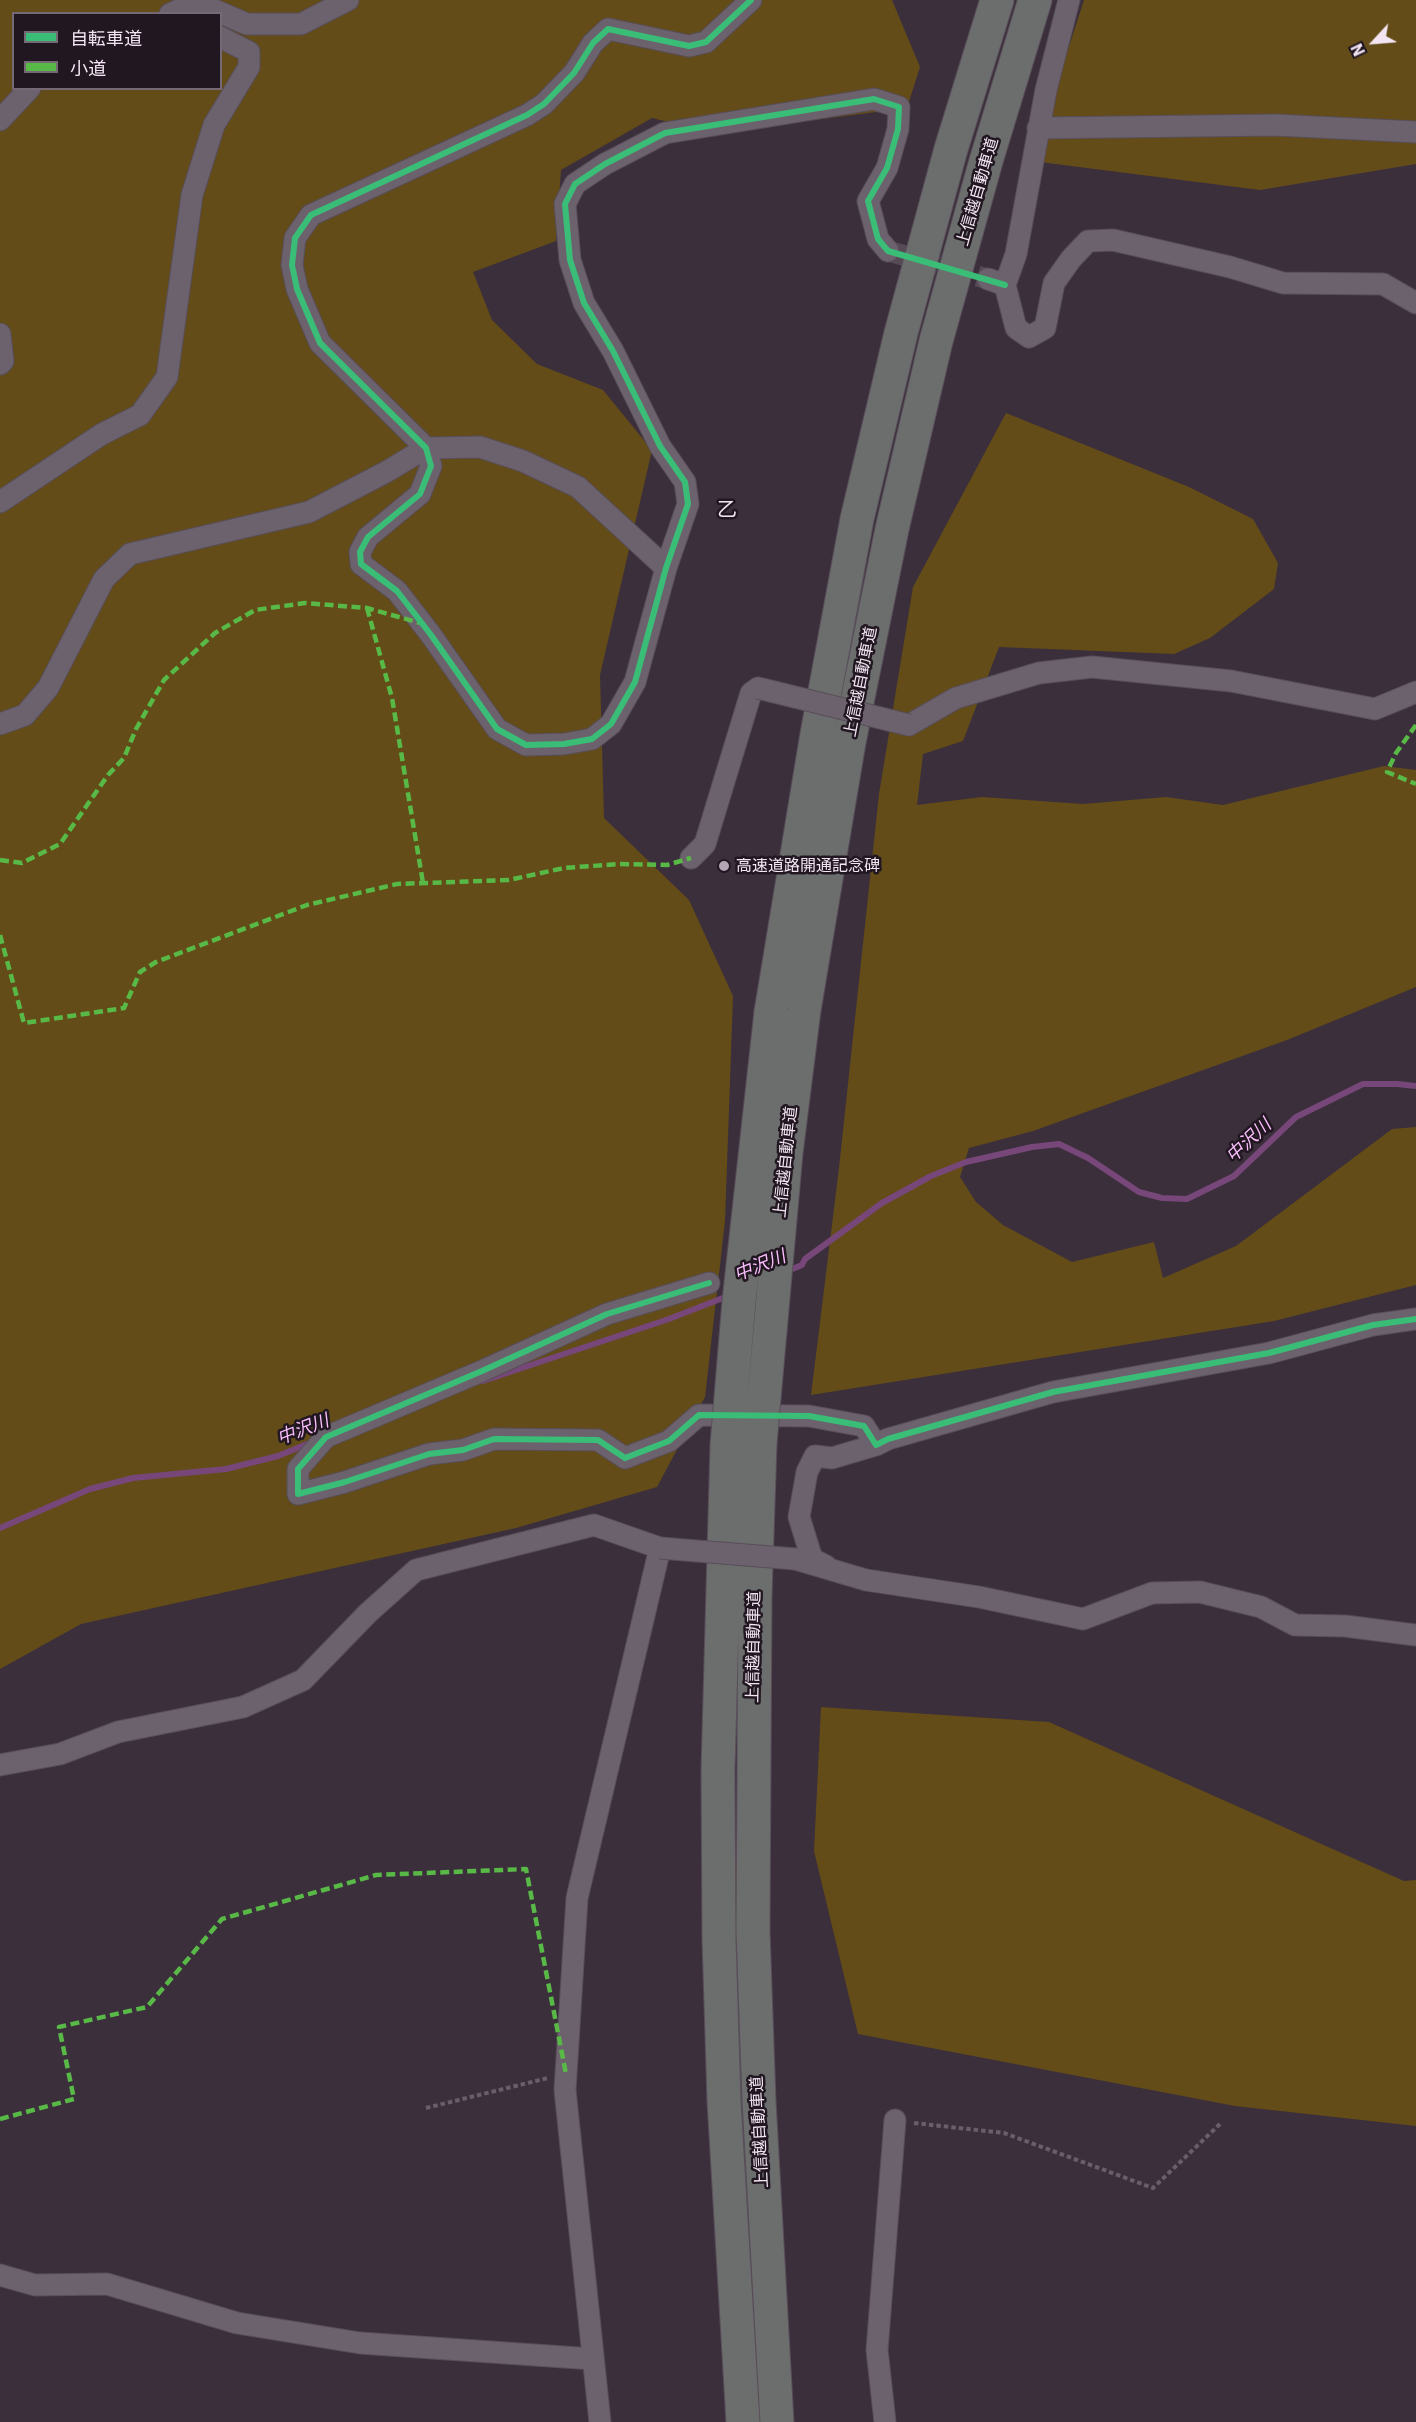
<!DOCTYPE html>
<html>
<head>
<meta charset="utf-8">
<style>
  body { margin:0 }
  #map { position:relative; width:1416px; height:2422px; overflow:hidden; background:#3b2f3c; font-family:"IBM Plex Sans","Noto Sans JP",sans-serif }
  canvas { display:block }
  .legend { position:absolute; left:12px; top:12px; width:210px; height:78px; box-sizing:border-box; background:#211721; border:2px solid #756975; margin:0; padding:8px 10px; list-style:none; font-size:18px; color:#f3e5f3 }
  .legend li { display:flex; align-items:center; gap:12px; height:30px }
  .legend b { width:30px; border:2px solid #756975 }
  .north { position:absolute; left:1344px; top:12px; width:60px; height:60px; -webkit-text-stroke:4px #211721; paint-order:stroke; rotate:244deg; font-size:16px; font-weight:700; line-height:24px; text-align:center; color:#f3e5f3 }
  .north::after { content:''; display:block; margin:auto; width:21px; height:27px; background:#f3e5f3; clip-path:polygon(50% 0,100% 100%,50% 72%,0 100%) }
</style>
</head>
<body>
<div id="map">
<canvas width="1416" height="2422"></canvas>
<ul class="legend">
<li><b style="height:8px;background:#3abd76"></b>自転車道</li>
<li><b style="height:8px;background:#58b947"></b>小道</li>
</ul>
<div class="north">N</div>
</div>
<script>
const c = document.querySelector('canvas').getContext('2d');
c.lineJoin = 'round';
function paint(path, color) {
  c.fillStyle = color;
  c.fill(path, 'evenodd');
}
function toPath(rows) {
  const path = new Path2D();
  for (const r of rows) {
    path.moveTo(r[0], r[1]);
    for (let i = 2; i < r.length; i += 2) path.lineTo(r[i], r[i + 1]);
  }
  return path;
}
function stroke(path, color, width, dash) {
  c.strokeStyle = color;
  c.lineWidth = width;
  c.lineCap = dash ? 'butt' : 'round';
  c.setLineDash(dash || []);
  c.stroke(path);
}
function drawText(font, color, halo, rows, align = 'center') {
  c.font = font + ' "IBM Plex Sans","Noto Sans JP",sans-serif';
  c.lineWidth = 5;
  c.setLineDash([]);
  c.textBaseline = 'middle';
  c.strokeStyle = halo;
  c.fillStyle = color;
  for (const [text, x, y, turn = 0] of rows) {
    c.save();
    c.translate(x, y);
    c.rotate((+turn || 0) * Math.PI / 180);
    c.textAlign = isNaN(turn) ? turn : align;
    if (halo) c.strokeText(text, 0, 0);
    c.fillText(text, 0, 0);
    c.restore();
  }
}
paint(toPath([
  [0,0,892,0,920,67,907,108,714,133,652,118,561,170,556,241,473,272,492,320,537,364,603,390,652,450,600,675,604,818,689,900,733,996,725,1221,705,1397,657,1487,516,1528,81,1624,0,1669],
  [14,14,220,14,220,88,14,88],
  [1084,0,1416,0,1416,164,1260,190,1032,161],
  [1006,413,1189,487,1253,519,1278,563,1274,589,1210,638,1174,654,999,647,963,741,923,754,917,805,982,797,1083,804,1166,797,1223,805,1384,766,1416,770,1416,987,1287,1040,1033,1131,969,1148,960,1177,976,1202,1003,1225,1072,1262,1154,1242,1163,1278,1236,1246,1392,1129,1416,1127,1416,1285,1274,1321,811,1395,839,1168,879,794,913,587],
  [821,1707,1049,1722,1404,1881,1416,1880,1416,2126,1235,2106,858,2034,814,1851]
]), '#634c18');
stroke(toPath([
  [785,1272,802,1265,805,1259,882,1203,931,1176,966,1162,1032,1147,1059,1144,1088,1158,1139,1192,1162,1198,1187,1199,1234,1176,1296,1117,1363,1084,1397,1084,1416,1086],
  [483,1381,669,1319,728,1296],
  [0,1528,90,1489,133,1478,226,1469,278,1456,312,1442]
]), '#77477a', 6);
stroke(toPath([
  [888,251,988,279]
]), '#574a57', 21, [21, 10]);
const street = toPath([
  [751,0,706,42,689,46,608,29,593,43,574,73,544,104,527,115,311,215,295,238,292,265,297,289,320,343,426,448,431,466,420,494,368,537,360,552,361,564,397,591,431,635,497,729,526,745,564,744,592,739,611,724,635,682,666,568,688,504,685,482,660,446,613,351,584,303,570,260,565,204,575,184,605,164,665,133,874,99,899,107,898,129,887,168,868,201,878,239,888,251],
  [1069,0,1046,90,1016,254,1005,285,1016,328,1029,337,1045,328,1054,283,1071,259,1088,241,1113,240,1230,267,1283,283,1383,284,1416,303],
  [170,14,196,2,247,24,301,24,348,0],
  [0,120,30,88],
  [1038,128,1276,125,1416,132],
  [988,279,1005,285],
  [0,334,3,361,0,364],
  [0,502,102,434,140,415,167,377,192,195,214,125,249,67,249,52,220,37],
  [0,724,25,715,48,688,104,579,130,554,309,512,386,472,426,448,480,447,523,461,578,487,666,568],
  [909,725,956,698,1039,673,1092,667,1231,681,1375,709,1416,692],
  [691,858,705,844,751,693,758,688],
  [709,1283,607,1314,482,1371,326,1437,298,1469,298,1494,345,1482,429,1454,463,1450,494,1439,598,1440,625,1458,669,1441,699,1415,809,1416,864,1426,876,1445,888,1439,1053,1392,1269,1353,1373,1325,1416,1319],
  [795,1559,866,1580,979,1597,1083,1619,1152,1593,1200,1592,1261,1607,1295,1625,1345,1626,1416,1635],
  [826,1566,812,1559,799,1517,807,1472,815,1456,832,1458,876,1445],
  [0,1765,60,1754,118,1732,243,1707,303,1680,368,1613,416,1570,594,1525,660,1548,577,1898,565,2090,600,2422],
  [0,2275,35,2285,107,2284,237,2323,360,2343,593,2359],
  [885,2422,877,2350,895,2120]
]);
const highway = toPath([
  [804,1010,849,742,892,529,936,341,986,161,1035,0],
  [771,1012,817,734,857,519,901,333,951,149,997,0],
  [760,1443,755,1597,753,1931,759,2101,777,2422],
  [727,1445,718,1770,719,1939,724,2101,743,2422]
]);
stroke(street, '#584e59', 23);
stroke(highway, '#584e59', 35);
stroke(toPath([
  [426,2108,548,2078],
  [914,2123,1004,2133,1153,2188,1220,2124]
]), '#685f68', 4, [4.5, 3]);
stroke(street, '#6c626d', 21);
stroke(highway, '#6c6d6d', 33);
const streetBridge = toPath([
  [758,688,909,725],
  [660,1548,795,1559]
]);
const highwayBridge = toPath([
  [760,1443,786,1153,804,1010],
  [727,1445,739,1301,771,1012]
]);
stroke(streetBridge, '#584e59', 23, []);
stroke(highwayBridge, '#584e59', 35, []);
stroke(streetBridge, '#6c626d', 21);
stroke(highwayBridge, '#6c6d6d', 33);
stroke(toPath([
  [367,608,392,698,423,883],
  [1416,725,1396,753,1387,772,1416,784],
  [0,860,22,863,60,844,108,775,124,758,136,729,164,680,215,633,255,610,305,603,367,608,420,623],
  [0,935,24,1023,124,1008,140,972,156,962,307,905,397,884,509,880,564,868,619,864,667,865,691,858],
  [0,2119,74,2099,59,2027,147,2007,222,1919,376,1875,526,1869,566,2074]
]), '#58b947', 4.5, [9, 4.5]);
stroke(toPath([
  [751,0,706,42,689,46,608,29,593,43,574,73,544,104,527,115,311,215,295,238,292,265,297,289,320,343,426,448,431,466,420,494,368,537,360,552,361,564,397,591,431,635,497,729,526,745,564,744,592,739,611,724,635,682,666,568,688,504,685,482,660,446,613,351,584,303,570,260,565,204,575,184,605,164,665,133,874,99,899,107,898,129,887,168,868,201,878,239,888,251,1005,285],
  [709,1283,607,1314,482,1371,326,1437,298,1469,298,1494,345,1482,429,1454,463,1450,494,1439,598,1440,625,1458,669,1441,699,1415,809,1416,864,1426,876,1445,888,1439,1053,1392,1269,1353,1373,1325,1416,1319]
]), '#3abd76', 6);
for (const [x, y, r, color] of [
  [724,866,6,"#b3a5b3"]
]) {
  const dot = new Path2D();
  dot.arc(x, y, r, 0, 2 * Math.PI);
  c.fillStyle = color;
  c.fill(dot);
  stroke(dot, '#211721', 2);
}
drawText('16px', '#f3e5f3', '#211721', [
  ["上信越自動車道",978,192,-74],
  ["上信越自動車道",861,682,-79],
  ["上信越自動車道",786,1162,-84],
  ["上信越自動車道",754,1647,-89],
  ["上信越自動車道",760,2132,-93]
]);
drawText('16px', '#f3e5f3', '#211721', [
  ["高速道路開通記念碑",736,866]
], 'left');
drawText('italic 18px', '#fbbefd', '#211721', [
  ["中沢川",1249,1141,-43],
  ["中沢川",760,1266,-22],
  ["中沢川",303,1430,-21]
]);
drawText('20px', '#f3e5f3', '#211721', [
  ["乙",727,510]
]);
</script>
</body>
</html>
